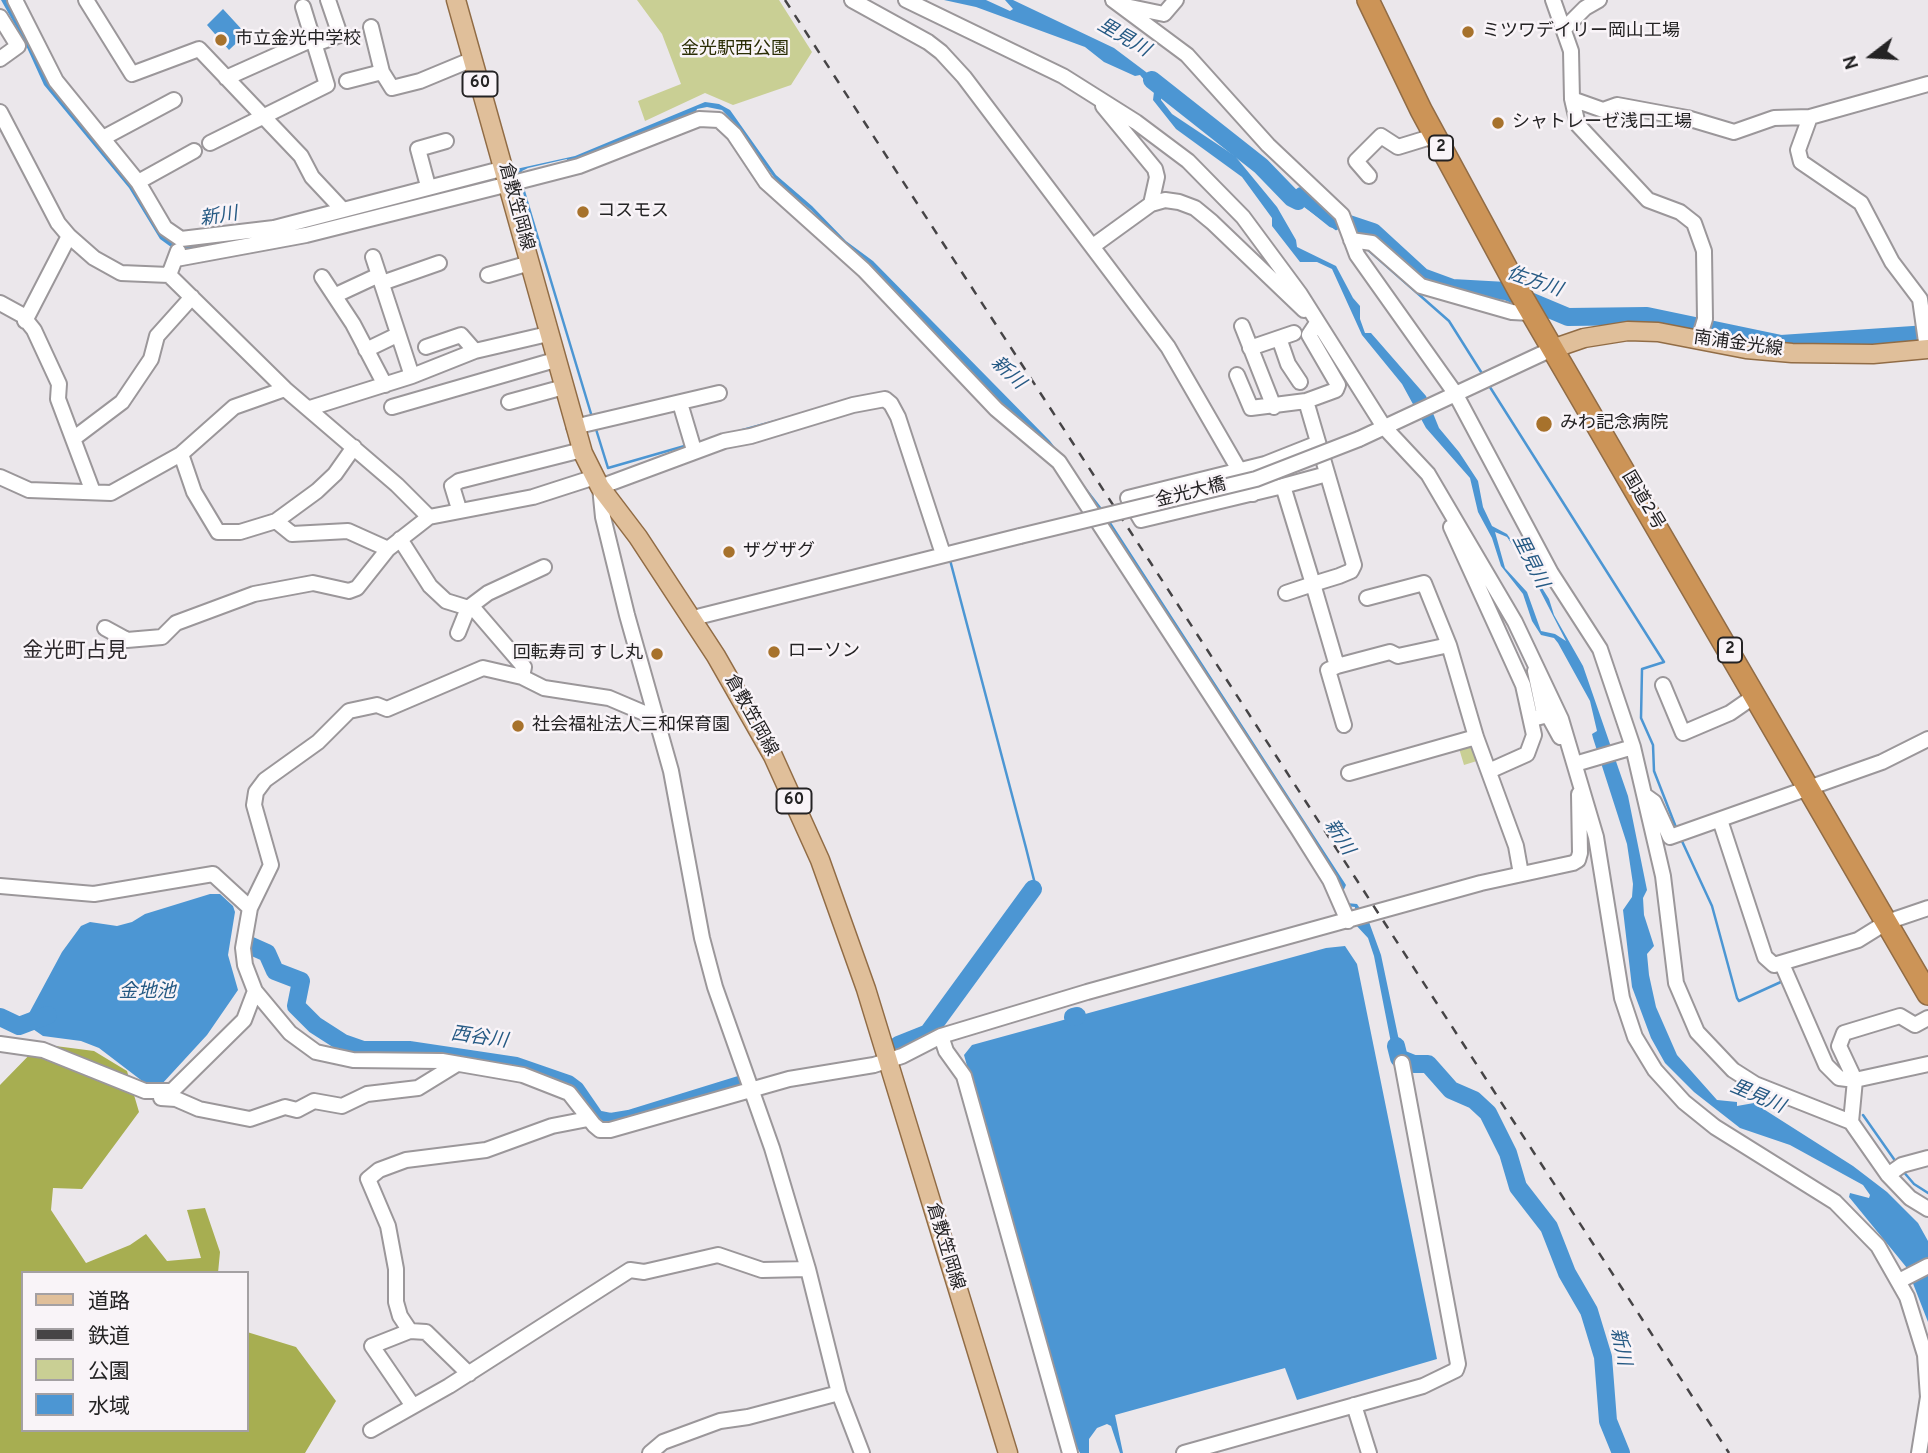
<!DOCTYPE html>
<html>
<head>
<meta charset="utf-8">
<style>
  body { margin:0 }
  #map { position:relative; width:1928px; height:1453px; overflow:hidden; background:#ebe7eb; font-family:Overpass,"Noto Sans JP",sans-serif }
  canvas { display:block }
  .legend { position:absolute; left:21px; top:1271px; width:228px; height:161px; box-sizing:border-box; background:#f9f4f8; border:2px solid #a4a0a3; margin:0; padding:9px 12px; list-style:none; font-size:21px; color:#242324 }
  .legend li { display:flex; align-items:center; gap:14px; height:35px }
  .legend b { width:35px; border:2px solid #a4a0a3 }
  .north { position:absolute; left:1837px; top:21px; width:70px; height:70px; -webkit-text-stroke:5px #f9f4f8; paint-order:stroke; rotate:253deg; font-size:19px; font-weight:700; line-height:28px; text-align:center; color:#242324 }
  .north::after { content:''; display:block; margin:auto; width:24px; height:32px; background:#242324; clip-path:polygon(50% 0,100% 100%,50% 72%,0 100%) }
</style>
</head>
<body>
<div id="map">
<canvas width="1928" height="1453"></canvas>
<ul class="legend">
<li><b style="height:9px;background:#e0bf9a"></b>道路</li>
<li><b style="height:9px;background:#464446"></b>鉄道</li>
<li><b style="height:19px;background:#c9cf94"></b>公園</li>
<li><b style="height:19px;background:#4c96d3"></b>水域</li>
</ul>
<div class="north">N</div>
</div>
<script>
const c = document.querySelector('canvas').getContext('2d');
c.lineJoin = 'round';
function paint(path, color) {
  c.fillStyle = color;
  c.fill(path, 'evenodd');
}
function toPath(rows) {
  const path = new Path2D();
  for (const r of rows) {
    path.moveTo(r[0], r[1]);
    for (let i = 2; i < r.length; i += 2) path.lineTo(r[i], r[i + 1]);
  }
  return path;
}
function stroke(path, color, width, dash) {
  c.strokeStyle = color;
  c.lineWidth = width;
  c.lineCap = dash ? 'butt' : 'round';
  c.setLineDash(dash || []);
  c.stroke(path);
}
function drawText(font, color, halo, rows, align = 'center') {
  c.font = font + ' Overpass,"Noto Sans JP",sans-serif';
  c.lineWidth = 5;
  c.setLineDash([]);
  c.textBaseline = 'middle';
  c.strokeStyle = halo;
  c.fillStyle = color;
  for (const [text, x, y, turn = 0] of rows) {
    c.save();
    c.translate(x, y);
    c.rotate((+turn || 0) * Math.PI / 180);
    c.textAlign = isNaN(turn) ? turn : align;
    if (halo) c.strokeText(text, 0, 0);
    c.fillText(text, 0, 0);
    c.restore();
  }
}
paint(toPath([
  [637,0,779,0,812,52,791,85,733,105,705,93,645,121,638,101,681,84,662,34],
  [1474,740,1480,760,1464,765,1458,745]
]), '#c9cf94');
paint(toPath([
  [40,1044,94,1051,127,1071,139,1112,82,1189,53,1188,51,1210,86,1263,130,1245,146,1234,167,1261,201,1258,187,1210,205,1208,220,1252,218,1273,23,1273,23,1430,247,1430,247,1332,296,1347,336,1401,305,1453,0,1453,0,1085]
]), '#a7ae51');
paint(toPath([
  [1,0,11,0,54,84,185,242,575,156,705,102,719,104,730,110,776,175,812,206,846,241,873,261,1050,441,1101,507,1346,885,1341,896,1347,903,1357,904,1369,922,1381,955,1401,1050,1398,1062,1404,1109,1374,956,1368,938,1354,923,1355,907,1345,906,1339,895,1342,887,1107,523,1015,421,811,210,778,183,737,126,722,110,707,107,697,109,694,117,660,126,646,136,609,146,604,153,581,157,575,164,565,167,567,159,528,168,522,171,521,176,346,221,184,251,171,247,160,239,129,188,44,85,24,41],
  [944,0,986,0,1010,11,1013,9,1005,0,1013,0,1114,48,1162,84,1161,100,1172,114,1235,156,1277,207,1296,240,1297,247,1336,266,1353,298,1360,306,1360,319,1365,333,1371,333,1426,396,1439,428,1459,452,1478,481,1483,507,1492,526,1507,534,1522,556,1549,599,1554,615,1583,666,1628,796,1647,890,1643,898,1644,915,1654,946,1647,954,1649,975,1656,1007,1677,1055,1717,1100,1737,1102,1737,1106,1754,1103,1853,1166,1887,1192,1918,1223,1928,1241,1928,1322,1907,1268,1849,1197,1850,1193,1869,1198,1870,1195,1863,1185,1790,1145,1740,1128,1694,1092,1665,1063,1651,1038,1632,987,1623,910,1632,897,1633,884,1627,844,1593,738,1592,734,1597,731,1590,701,1558,643,1554,638,1541,635,1532,621,1523,594,1501,566,1492,538,1478,512,1470,478,1426,428,1402,384,1362,335,1332,269,1317,262,1300,262,1272,226,1272,218,1242,177,1176,129,1153,100,1154,92,1140,75,1135,76,1104,62,1085,47,976,7],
  [1495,532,1507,537,1530,571,1566,641,1555,634,1541,631,1527,592,1505,568],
  [223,9,246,34,229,50,207,25],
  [210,894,220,894,233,906,235,912,228,955,238,990,207,1035,161,1085,154,1090,99,1048,81,1041,43,1036,30,1027,26,1019,62,952,81,926,90,922,117,926,132,922,145,914],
  [1345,946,1357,964,1437,1359,1297,1400,1285,1368,1115,1415,1123,1453,1120,1453,1111,1426,1107,1424,1097,1428,1089,1439,1089,1453,1080,1453,1071,1436,964,1055,972,1045,1326,948]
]), '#4c96d3');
stroke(toPath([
  [522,185,592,417],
  [1298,201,1336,229],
  [1366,248,1449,321,1483,375],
  [1488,384,1664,662,1642,669,1641,718,1653,745,1654,771,1677,830],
  [595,426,608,468,688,445],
  [739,431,783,419],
  [950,560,1026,848,1035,884,1033,889],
  [1681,839,1712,906,1737,998,1739,1001,1783,981],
  [1863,1115,1896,1162],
  [1902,1170,1914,1184,1928,1193]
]), '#4c96d3', 2.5);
stroke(toPath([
  [1152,80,1261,166,1292,198,1298,201,1302,196,1308,198,1334,219,1373,232,1422,277,1452,288,1506,291,1568,317,1647,316,1781,344,1928,334],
  [249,945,267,953,275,971,301,981,296,1006,315,1025,343,1043,363,1050,409,1050,516,1066,568,1084,576,1090,596,1119,611,1122,629,1119,739,1085],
  [0,1017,19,1026,48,1015],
  [1073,1017,1077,1016],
  [898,1045,928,1033,1033,889],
  [1396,1046,1399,1058,1414,1064,1428,1064,1451,1090,1474,1100,1488,1113,1508,1153,1518,1187,1549,1227,1567,1273,1589,1311,1603,1357,1608,1421,1621,1453]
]), '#4c96d3', 18);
const minor = toPath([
  [15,0,56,81,138,182,165,228,181,239,274,228,505,168],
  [86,0,132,74,199,49,301,156,312,177,342,209],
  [852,0,928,42,941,52,964,77,1168,347,1253,494],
  [906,0,1063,76,1136,122,1188,161,1243,217,1300,294,1384,427,1428,474,1515,622,1561,719,1596,837,1622,998,1635,1037,1655,1070,1684,1102,1715,1127,1835,1202,1878,1246,1907,1297,1925,1355,1928,1397,1919,1453],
  [1113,0,1187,55,1268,145,1342,215,1357,255,1455,393,1551,573,1600,649,1633,747,1663,876,1676,983,1697,1032,1733,1070,1755,1084,1851,1122,1888,1175,1910,1198,1928,1209],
  [1553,0,1571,51,1572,99,1578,125,1648,200,1680,212,1694,223,1704,251,1705,319,1699,339],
  [1125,6,1164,14,1176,0],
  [0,17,18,46,0,59],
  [371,27,382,72,392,88,420,81,473,59],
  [1565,28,1585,8,1599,0],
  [315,44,340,35,328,0],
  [226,78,313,39],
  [347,81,382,72],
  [1572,99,1603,110,1617,105,1687,118,1734,132,1774,118,1810,117,1928,84],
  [1103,106,1155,169,1157,177,1151,204],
  [0,112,58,223,69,236,94,258,121,273,169,275],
  [1810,117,1798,150,1801,162,1861,203,1892,262,1920,299,1927,349],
  [103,138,174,100],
  [210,143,327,85,303,7],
  [1369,176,1356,161,1381,136,1398,147,1434,136],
  [138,182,194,151],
  [428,186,418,149,446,141],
  [1351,240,1372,243,1421,286,1512,312,1531,313],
  [1093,246,1151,204,1165,200,1179,202,1195,208,1212,222,1304,310],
  [178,251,169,275,285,389,397,485,429,517,533,497,595,477],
  [373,257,412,376],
  [176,259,306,235,509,184,579,166,699,119,719,120,734,134,766,182,864,270,996,409,1059,462,1298,829,1330,880,1348,921],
  [488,275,530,263],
  [322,277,353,324,385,385],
  [382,283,439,263],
  [336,295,379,275],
  [0,303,22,315,34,330,59,384,58,399,93,492],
  [25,321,69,236],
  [1317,323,1309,335,1338,385,1336,390,1306,401,1354,565,1351,571,1339,576,1313,584,1337,666,1390,652,1398,656,1449,645,1476,737,1516,846,1521,874],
  [1242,326,1274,407],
  [1279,338,1288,364,1300,382],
  [426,347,461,335,475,351],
  [1250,348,1294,333],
  [366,350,397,335],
  [1237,375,1251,408,1306,401],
  [509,402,564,387],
  [680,403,694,450],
  [392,407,555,360],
  [310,408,412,376,475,351,548,334],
  [574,427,719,393],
  [73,439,122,402,151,359,157,336,192,297],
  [1359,439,1552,349],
  [181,454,194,492,218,532,240,532,276,521,292,534,348,531,388,549],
  [0,477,29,490,111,493,181,454,234,407,285,389],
  [1283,486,1141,520,1128,498,1265,464,1318,443],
  [459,509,452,486,459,481,582,450],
  [276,521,317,491,335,474,354,447],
  [1451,527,1523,685,1534,735,1527,754,1489,771],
  [400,539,430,586,446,601,475,610,524,667,522,677],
  [1313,584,1283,486,1327,474],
  [1286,593,1313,584],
  [1367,598,1424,583,1449,645],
  [693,618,1020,536],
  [105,628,127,640,162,637,176,623,254,594,313,583,349,591,357,588,388,549,429,517],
  [458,633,468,608,488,593,544,567],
  [1337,666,1328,670,1344,725],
  [1535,671,1544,714],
  [1663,685,1683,733,1730,713,1756,695],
  [1532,719,1548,715,1560,737],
  [1575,764,1633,747],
  [1349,773,1476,737],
  [1647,797,1654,802,1670,837,1882,762,1928,739],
  [1720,820,1765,957,1774,965,1858,940,1887,922,1928,908],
  [0,886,94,894,213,874,250,908],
  [1782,964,1826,1065,1839,1078,1855,1080,1851,1122],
  [255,991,290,1033,316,1052,353,1060,442,1061,523,1075,569,1093,594,1125,600,1130,610,1130,789,1079,874,1065,902,1056,941,1036,1087,992,1481,883,1573,863,1578,860,1580,853,1579,794],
  [1928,1018,1915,1025,1900,1016,1844,1033,1839,1046,1855,1080,1928,1064],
  [941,1036,946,1051,964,1076,1070,1453],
  [0,1044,43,1050,145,1091,172,1091,244,1020,255,991,245,965,243,948,250,908,271,865,254,805,256,792,265,780,318,742,349,711,377,705,387,709,483,668,522,677,544,688,609,698,656,718],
  [161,1098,176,1099,199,1109,250,1119,285,1107,297,1110,314,1101,342,1106,367,1094,418,1088,457,1064],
  [1888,1175,1902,1165,1928,1158],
  [1899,1281,1928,1266],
  [410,1331,400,1316,396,1302,396,1269,388,1226,368,1179,379,1170,406,1160,486,1150,552,1126,588,1119],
  [1354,1405,1369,1453],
  [413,1406,372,1346,410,1331,426,1332,469,1374],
  [371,1430,449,1386,630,1270,644,1272,718,1255,762,1270,808,1269],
  [650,1453,663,1442,720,1421,748,1417,839,1393],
  [862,1453,839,1393,808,1269,772,1148,715,987,702,938,671,771,627,615,603,517,600,487,724,441,751,436,853,405,885,399,891,404,898,417,943,554],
  [1184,1453,1423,1386,1456,1370,1458,1364,1402,1063]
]);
const major = toPath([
  [456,0,583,453,600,487,638,537,716,656,773,756,820,860,866,989,1008,1453],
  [1552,349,1584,338,1628,331,1658,332,1746,349,1792,353,1873,354,1928,349]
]);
const highway = toPath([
  [1368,0,1421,110,1520,293,1928,994]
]);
stroke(minor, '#9b979a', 18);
stroke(major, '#916c45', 21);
stroke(highway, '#916c45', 24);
stroke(minor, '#fff', 14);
stroke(major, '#e0bf9a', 18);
stroke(highway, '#cc9457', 21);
stroke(toPath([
  [785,0,1729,1453]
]), '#464446', 2.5, [9, 9]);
const minorBridge = toPath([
  [1020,536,1256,479,1359,439]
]);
stroke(minorBridge, '#9b979a', 18, []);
stroke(minorBridge, '#fff', 14);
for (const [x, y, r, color] of [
  [1468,32,7,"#a7722c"],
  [221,40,7,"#a7722c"],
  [1498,123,7,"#a7722c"],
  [583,212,7,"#a7722c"],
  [1544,424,9,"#a7722c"],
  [729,552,7,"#a7722c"],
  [774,652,7,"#a7722c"],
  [657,654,7,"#a7722c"],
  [518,726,7,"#a7722c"]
]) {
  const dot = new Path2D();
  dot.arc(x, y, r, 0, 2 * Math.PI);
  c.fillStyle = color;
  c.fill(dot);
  stroke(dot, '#f9f4f8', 2.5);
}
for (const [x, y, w] of [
  [480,84,35],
  [1441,148,24],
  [1730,650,24],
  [794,801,35]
]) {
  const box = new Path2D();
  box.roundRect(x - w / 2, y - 12.5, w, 25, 5);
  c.fillStyle = '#f9f4f8';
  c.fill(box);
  stroke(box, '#242324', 2);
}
drawText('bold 16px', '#242324', null, [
  ["60",480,84],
  ["2",1441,148],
  ["2",1730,650],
  ["60",794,801]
]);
drawText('18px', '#242324', '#f9f4f8', [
  ["ミツワデイリー岡山工場",1482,32],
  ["市立金光中学校",235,40],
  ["シャトレーゼ浅口工場",1512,123],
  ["コスモス",597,212],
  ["みわ記念病院",1560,424],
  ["ザグザグ",743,552],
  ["ローソン",788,652],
  ["回転寿司 すし丸",643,654,"right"],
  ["社会福祉法人三和保育園",532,726]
], 'left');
drawText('18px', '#2a2d04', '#f9f4f8', [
  ["金光駅西公園",735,50]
]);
drawText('18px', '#242324', '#f9f4f8', [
  ["倉敷笠岡線",515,207,75],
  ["南浦金光線",1738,345,8],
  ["金光大橋",1191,494,-14],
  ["国道2号",1642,501,59],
  ["倉敷笠岡線",750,716,61],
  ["倉敷笠岡線",944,1247,73]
]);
drawText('italic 19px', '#265a84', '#f9f4f8', [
  ["里見川",1123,39,30],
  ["新川",219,218,-9],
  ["佐方川",1534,283,19],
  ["新川",1007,374,43],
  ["里見川",1529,562,63],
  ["新川",1338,838,57],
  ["金地池",147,993],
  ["西谷川",479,1039,8],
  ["里見川",1757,1098,23],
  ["新川",1619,1347,78]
]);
drawText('21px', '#2d292c', '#f9f4f8', [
  ["金光町占見",75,653]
]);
</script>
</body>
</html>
